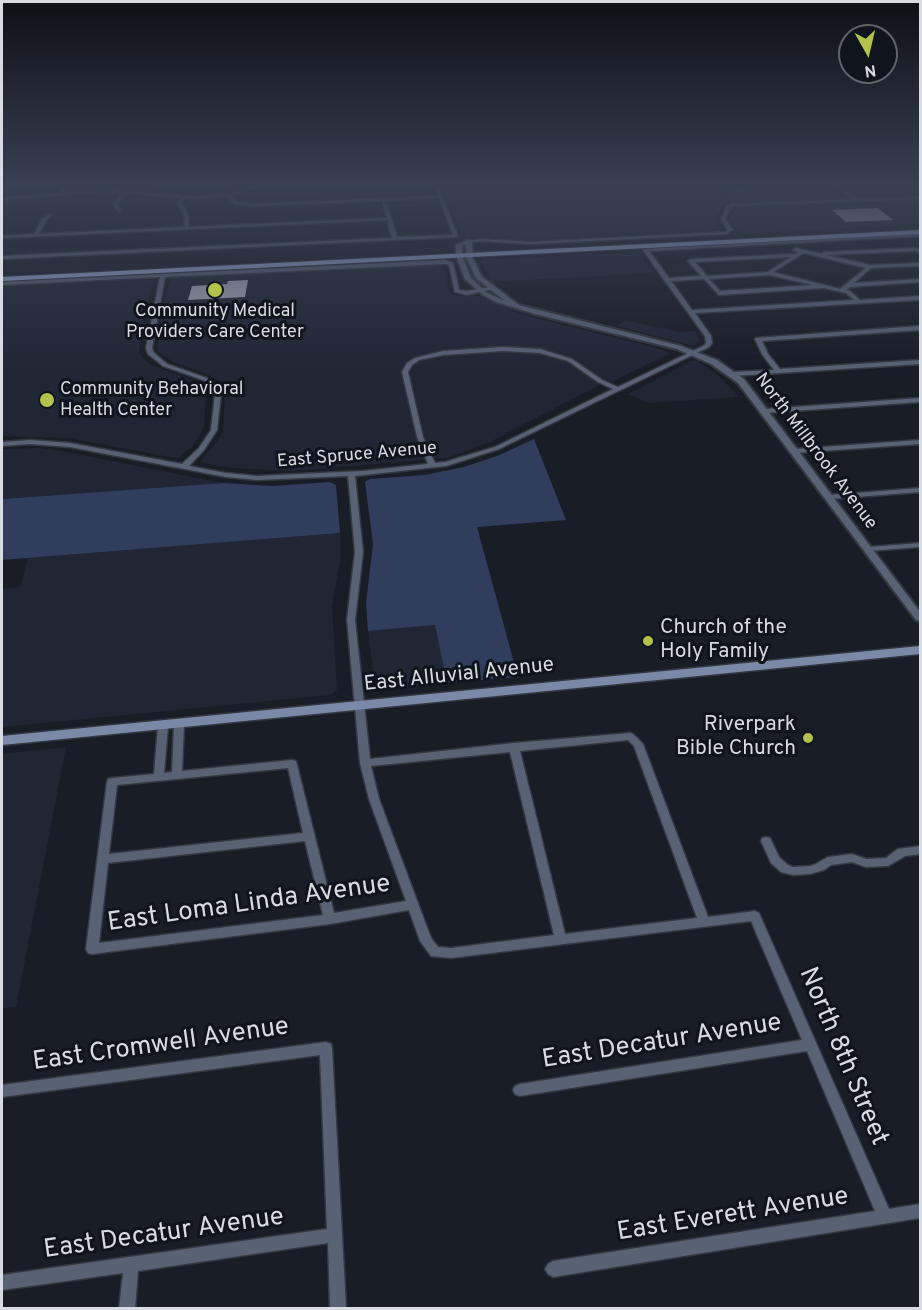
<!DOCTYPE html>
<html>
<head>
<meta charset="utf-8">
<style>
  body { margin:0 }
  #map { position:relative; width:922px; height:1310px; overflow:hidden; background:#191d26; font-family:Overpass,sans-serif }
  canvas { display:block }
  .frame { position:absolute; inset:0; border:3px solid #d8dbe2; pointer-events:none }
  .north { position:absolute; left:838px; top:24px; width:60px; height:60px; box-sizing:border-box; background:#10141c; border:2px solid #60646b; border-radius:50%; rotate:172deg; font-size:16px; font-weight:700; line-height:24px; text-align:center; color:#d8dbe2 }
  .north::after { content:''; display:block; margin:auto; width:21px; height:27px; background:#b3c24b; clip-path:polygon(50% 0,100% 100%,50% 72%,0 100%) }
</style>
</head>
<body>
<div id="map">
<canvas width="922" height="1310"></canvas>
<div class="frame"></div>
<div class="north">N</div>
</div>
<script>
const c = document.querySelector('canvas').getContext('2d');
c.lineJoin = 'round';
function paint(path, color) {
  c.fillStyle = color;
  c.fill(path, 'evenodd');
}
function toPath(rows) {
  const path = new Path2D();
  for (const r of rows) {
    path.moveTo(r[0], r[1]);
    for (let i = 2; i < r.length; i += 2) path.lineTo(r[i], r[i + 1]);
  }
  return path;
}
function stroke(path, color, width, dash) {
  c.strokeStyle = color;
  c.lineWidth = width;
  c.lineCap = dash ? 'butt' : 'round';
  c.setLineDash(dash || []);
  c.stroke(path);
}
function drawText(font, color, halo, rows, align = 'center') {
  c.font = font + ' Overpass,sans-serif';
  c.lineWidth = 6;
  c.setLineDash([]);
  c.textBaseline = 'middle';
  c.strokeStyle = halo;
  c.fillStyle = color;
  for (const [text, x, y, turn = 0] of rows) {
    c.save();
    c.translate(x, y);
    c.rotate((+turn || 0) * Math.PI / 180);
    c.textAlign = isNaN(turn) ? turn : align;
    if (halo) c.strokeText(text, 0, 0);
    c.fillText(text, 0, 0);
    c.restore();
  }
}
paint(toPath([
  [442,187,717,187,722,193,833,188,847,199,726,204,714,219,721,230,526,240,472,237,456,239,461,233],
  [845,187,920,187,920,196,861,199],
  [920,200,920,224,741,234,728,221,736,207],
  [638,252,652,273,491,282,481,260],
  [440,264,446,276,449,291,453,295,478,296,523,315,652,347,668,352,669,354,614,381,607,381,490,442,447,458,293,471,231,468,203,463,201,460,219,439,223,432,225,394,219,382,211,376,173,362,157,351,163,307,170,278],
  [153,279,139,344,139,353,149,364,193,380,204,389,206,396,204,427,193,446,181,456,175,458,67,438,2,436,2,286],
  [625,320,678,332,695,331,699,340,694,345,690,345,617,326],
  [691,361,697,361,717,374,739,397,649,403,628,394],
  [40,448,61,451,223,483,2,499,2,449],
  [340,533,341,555,332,606,337,690,331,695,2,727,2,589,20,587,28,558],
  [435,625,447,683,382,690,375,686,368,631],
  [66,747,16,1007,2,1008,2,754]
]), '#202634');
paint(toPath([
  [534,439,566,520,477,527,518,677,447,683,435,625,368,631,366,603,373,544,365,482,370,479,424,475,464,467,497,456],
  [330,482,336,485,340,533,2,560,2,499,223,483,272,486]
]), '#303d5c');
paint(toPath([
  [878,208,893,220,846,222,832,210],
  [248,280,245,297,188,300,192,286,227,284,228,281]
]), '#a4a9b5');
const minor = toPath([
  [59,187,63,187,67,193,108,189,195,197,232,193,249,187,257,187,231,196,238,202,253,204,438,196,435,187,439,187,458,236,456,237,2,259,2,256,392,238,387,220,2,238,2,236,34,234,42,219,50,214,52,215,46,221,39,234,184,227,185,218,178,203,180,198,128,193,118,202,118,207,121,211,119,212,114,207,114,202,124,193,108,191,2,200,2,198,63,193,59,187],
  [226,196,235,204,253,206,382,201,387,218,188,227,189,218,182,203,184,198,195,199,226,196],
  [439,198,453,235,397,237,386,201,439,198],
  [718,187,726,187,734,190,832,187,734,192,718,187],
  [838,187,843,187,858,199,920,197,920,199,734,206,731,208,725,219,733,230,726,234,531,244,481,241,469,242,467,241,481,239,531,242,725,232,728,230,721,219,727,206,731,204,853,199,838,187],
  [920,234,920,236,649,251,669,278,701,276,688,261,691,259,796,254,798,252,793,250,796,248,822,254,824,252,916,248,920,250,920,253,915,251,826,255,870,265,920,263,920,266,871,268,854,283,920,279,920,282,850,287,846,290,850,291,860,300,920,296,920,300,695,313,711,336,712,343,709,347,499,449,446,466,355,476,363,552,355,620,370,759,514,743,630,733,633,734,643,744,708,917,755,911,759,913,889,1209,920,1204,920,1218,553,1277,548,1274,545,1269,548,1264,553,1261,875,1211,807,1051,520,1096,515,1094,513,1090,515,1086,520,1084,802,1040,751,921,451,958,431,956,420,941,409,910,330,924,92,954,88,953,86,949,107,782,108,779,112,778,154,774,158,726,160,724,163,723,166,724,168,726,164,773,172,772,174,724,176,722,179,721,182,722,184,724,182,771,292,760,296,761,334,913,406,901,369,799,360,763,347,620,355,552,348,476,257,480,226,477,70,447,30,444,2,446,2,442,30,440,70,443,182,464,199,448,211,430,215,394,211,388,203,380,163,366,148,354,146,348,160,277,2,285,2,282,445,260,453,263,459,290,467,291,490,287,493,289,467,295,455,292,449,265,445,264,165,277,152,348,154,353,167,364,207,378,216,386,221,394,217,430,204,450,189,466,226,473,257,476,363,471,428,464,417,437,402,372,407,363,415,358,443,351,503,347,540,349,572,359,602,380,618,387,705,345,706,343,705,336,665,281,643,250,644,249,920,234],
  [804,253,866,268,840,289,773,272,804,253],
  [791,257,768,272,707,276,695,262,791,257],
  [769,275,813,285,720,291,709,279,769,275],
  [704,279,719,295,824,288,846,293,854,300,692,310,671,281,704,279],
  [503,351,540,353,568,361,598,382,613,389,495,447,445,462,435,463,423,437,408,372,412,365,419,360,443,355,503,351],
  [628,740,634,746,697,918,565,934,520,751,628,740],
  [510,752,554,935,451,948,438,947,431,938,379,799,371,766,510,752],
  [288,768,303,833,109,854,117,785,288,768],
  [305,841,323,915,99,943,108,863,305,841],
  [920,326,920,330,762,341,768,354,780,369,920,360,920,364,733,376,730,374,733,372,774,370,762,354,755,339,756,338,920,326],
  [920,398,920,402,765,413,762,411,765,409,920,398],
  [920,440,920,444,795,453,792,451,795,449,920,440],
  [920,488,920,492,830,499,826,497,830,495,920,488],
  [920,543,920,547,869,551,865,549,869,547,920,543],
  [766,837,770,838,779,857,788,865,793,867,810,866,816,864,828,857,852,854,866,859,886,858,898,849,920,846,920,854,905,856,888,866,866,867,852,862,831,865,824,870,810,874,793,875,781,872,771,863,761,841,762,838,766,837],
  [326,1042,331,1044,332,1048,346,1308,330,1308,328,1243,138,1271,135,1308,119,1308,123,1273,2,1290,2,1275,327,1229,320,1055,2,1097,2,1085,326,1042]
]);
const tertiary = toPath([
  [467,240,472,241,473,259,482,277,519,305,681,346,717,360,744,379,920,612,920,621,916,620,738,383,711,364,677,349,535,314,496,302,483,295,465,279,456,256,456,245,467,240],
  [466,244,467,259,476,278,505,301,487,293,471,278,462,256,462,246,466,244]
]);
const secondary = toPath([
  [920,646,920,654,2,745,2,736,920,646]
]);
const primary = toPath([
  [920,230,920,234,2,281,2,277,920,230]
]);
stroke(minor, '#343840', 3);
stroke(tertiary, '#343840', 4);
stroke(secondary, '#343840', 3);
stroke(primary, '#343840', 2);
paint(minor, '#596275');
paint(tertiary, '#596275');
paint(secondary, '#7b89a8');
paint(primary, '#96a8d0');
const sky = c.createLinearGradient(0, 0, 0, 371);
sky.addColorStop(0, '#0e1015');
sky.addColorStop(0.5, '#384052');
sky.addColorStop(1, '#38405200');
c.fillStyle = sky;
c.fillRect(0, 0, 922, 371);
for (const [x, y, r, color] of [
  [215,290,8,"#b3c24b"],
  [47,400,8,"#b3c24b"],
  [648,641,6,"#b3c24b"],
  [808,738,6,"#b3c24b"]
]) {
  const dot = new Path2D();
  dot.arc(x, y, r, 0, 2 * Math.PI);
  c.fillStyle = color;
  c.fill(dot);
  stroke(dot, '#10141c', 2);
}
drawText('18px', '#d8dbe2', '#10141c', [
  ["Community Medical",215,312],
  ["Providers Care Center",215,333],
  ["Community Behavioral",60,390,"left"],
  ["Health Center",60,411,"left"]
]);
drawText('18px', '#d8dbe2', '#10141c', [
  ["North Millbrook Avenue",815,452,53],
  ["East Spruce Avenue",357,456,-5]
]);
drawText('21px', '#d8dbe2', '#10141c', [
  ["Church of the",660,629],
  ["Holy Family",660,653],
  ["Riverpark",796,726,"right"],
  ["Bible Church",796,750,"right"]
], 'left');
drawText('21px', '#d8dbe2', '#10141c', [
  ["East Alluvial Avenue",459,676,-6]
]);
drawText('26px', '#d8dbe2', '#10141c', [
  ["East Loma Linda Avenue",249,905,-8],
  ["East Decatur Avenue",662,1043,-9],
  ["East Cromwell Avenue",161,1046,-8],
  ["North 8th Street",842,1057,67],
  ["East Everett Avenue",733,1216,-9],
  ["East Decatur Avenue",164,1235,-8]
]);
</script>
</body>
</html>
